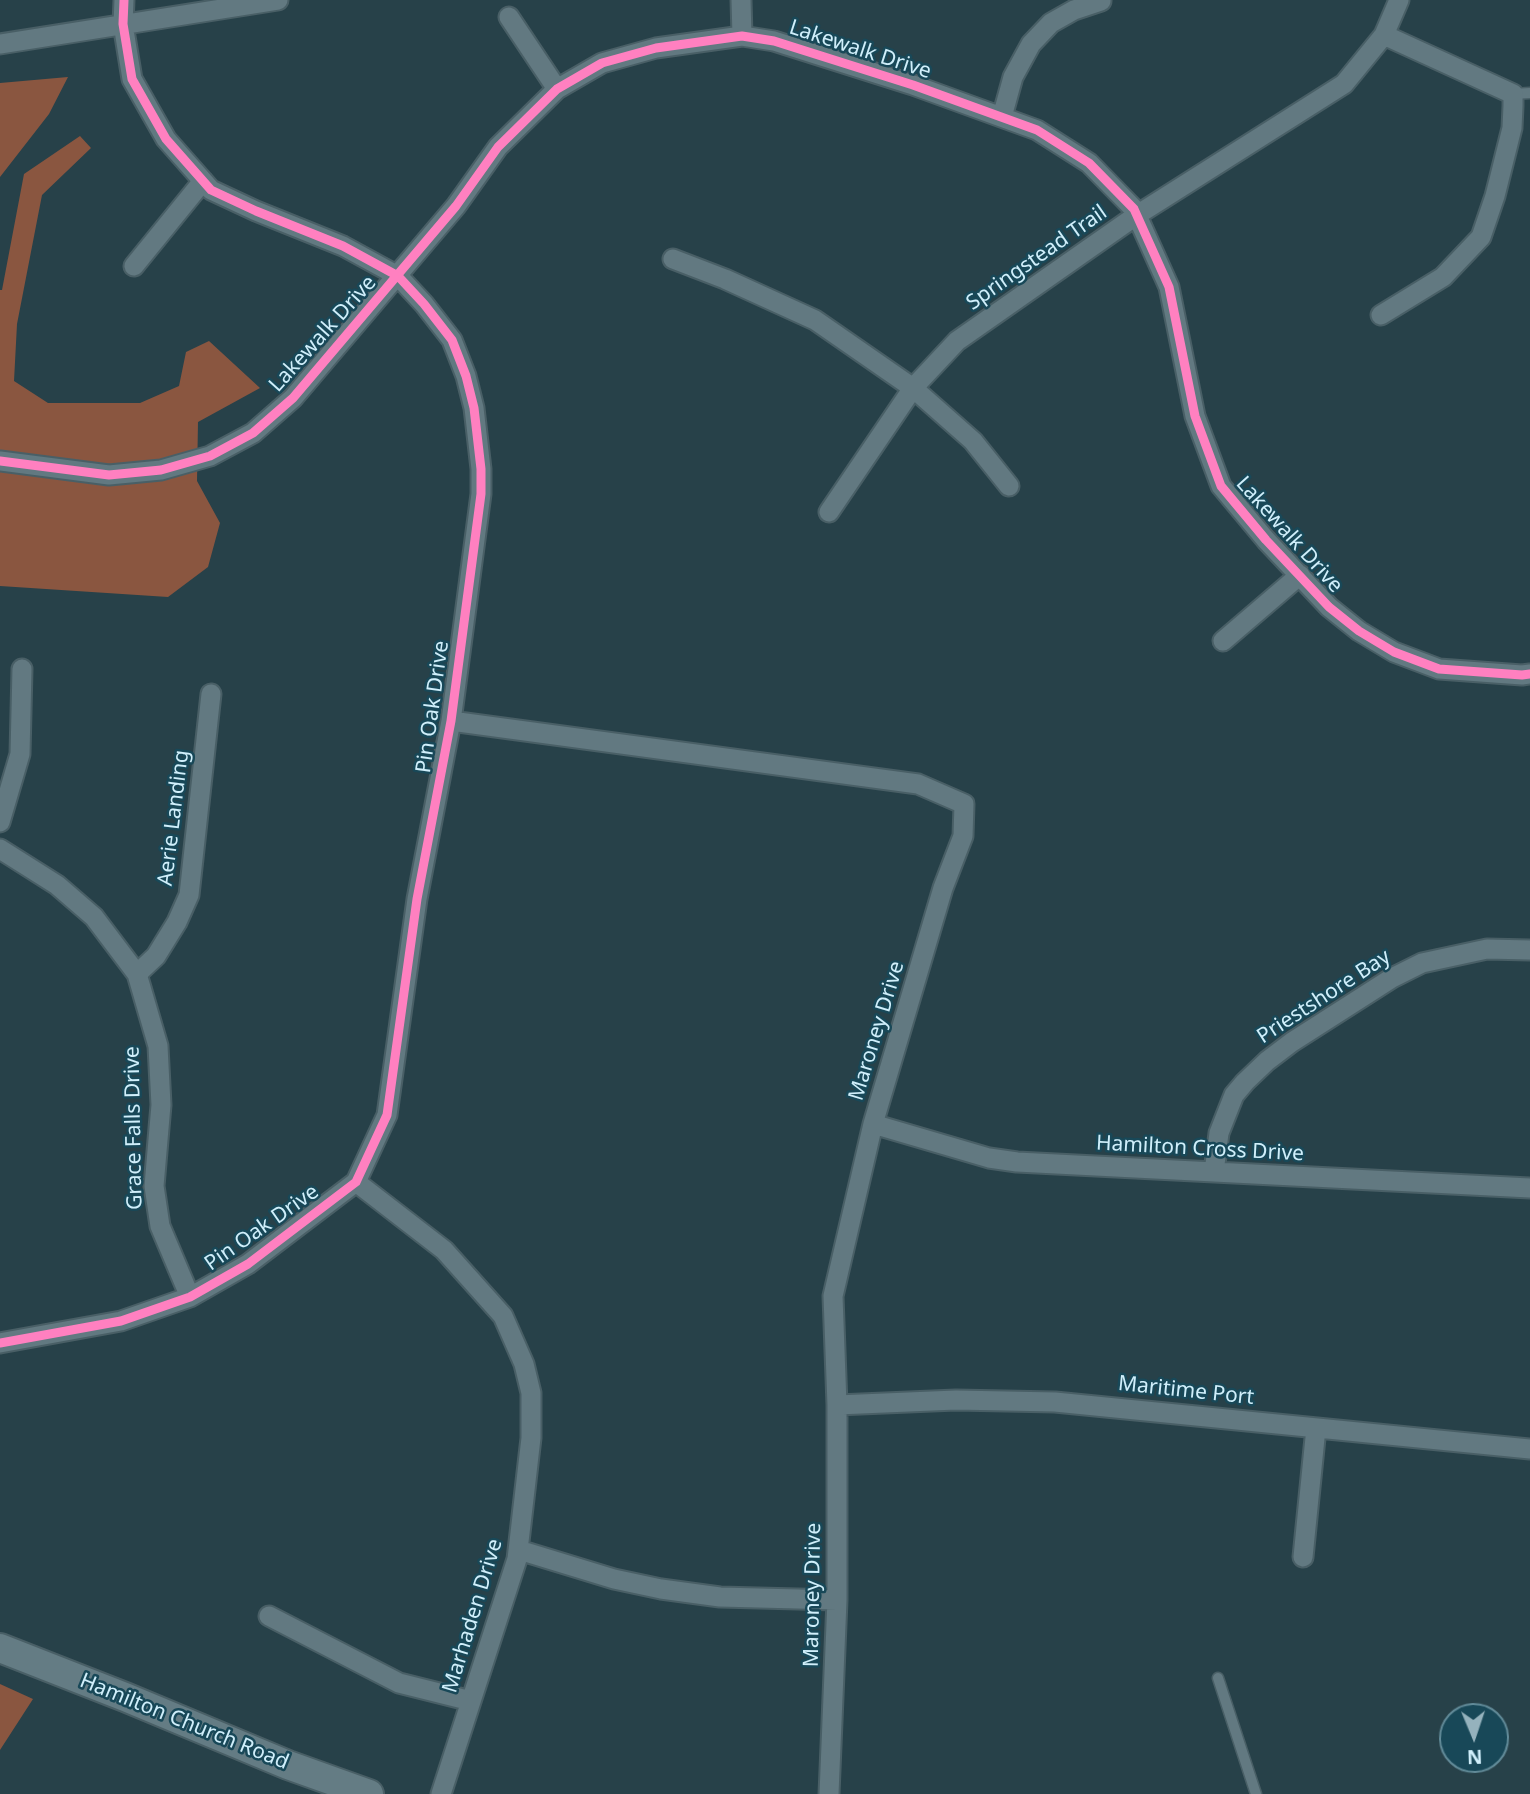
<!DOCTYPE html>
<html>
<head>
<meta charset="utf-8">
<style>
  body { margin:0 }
  #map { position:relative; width:1530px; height:1794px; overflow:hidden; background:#274149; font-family:"Noto Sans",sans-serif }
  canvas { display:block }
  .north { position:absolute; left:1439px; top:1703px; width:70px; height:70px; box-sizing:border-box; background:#184858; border:2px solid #628b99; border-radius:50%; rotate:178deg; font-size:19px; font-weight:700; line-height:28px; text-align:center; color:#d0effb }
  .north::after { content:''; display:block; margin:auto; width:24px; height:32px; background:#95b2bd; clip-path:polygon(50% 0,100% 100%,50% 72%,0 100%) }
</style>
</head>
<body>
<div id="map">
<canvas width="1530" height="1794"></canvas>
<div class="north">N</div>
</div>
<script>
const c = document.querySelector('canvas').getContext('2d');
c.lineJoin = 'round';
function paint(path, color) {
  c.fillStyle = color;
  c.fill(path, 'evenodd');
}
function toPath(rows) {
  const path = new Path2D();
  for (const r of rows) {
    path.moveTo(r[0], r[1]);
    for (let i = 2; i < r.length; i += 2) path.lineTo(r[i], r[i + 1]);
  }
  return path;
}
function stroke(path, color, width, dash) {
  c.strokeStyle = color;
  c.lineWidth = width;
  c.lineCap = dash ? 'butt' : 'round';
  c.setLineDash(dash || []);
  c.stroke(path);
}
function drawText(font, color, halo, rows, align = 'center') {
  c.font = font + ' "Noto Sans",sans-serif';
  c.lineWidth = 5;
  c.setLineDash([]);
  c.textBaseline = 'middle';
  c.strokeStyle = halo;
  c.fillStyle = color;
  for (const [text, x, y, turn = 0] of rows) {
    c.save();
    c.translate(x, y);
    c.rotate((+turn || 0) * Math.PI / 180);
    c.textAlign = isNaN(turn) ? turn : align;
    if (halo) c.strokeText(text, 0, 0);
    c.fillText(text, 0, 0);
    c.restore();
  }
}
paint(toPath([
  [68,77,49,114,0,177,0,83],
  [80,136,91,148,42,195,17,324,14,381,48,403,140,403,179,386,186,352,209,341,260,388,198,422,197,481,220,523,208,567,168,597,0,586,0,290,2,290,24,174],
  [0,1684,33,1699,0,1750]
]), '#8a5640');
const lane = toPath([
  [1513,94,1530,93],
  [1218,1678,1256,1794]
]);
const street = toPath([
  [741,0,742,36],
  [509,17,557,89],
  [0,44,278,0],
  [1002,117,1013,77,1031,44,1051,23,1074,10,1101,1],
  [673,259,725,279,815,320,913,388,973,441,1009,486],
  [134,266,203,181],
  [1381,315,1443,277,1481,237,1495,196,1512,128,1513,106,1513,94,1384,35],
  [0,461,109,475,161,470,210,456,253,433,293,398,456,206,498,147,557,89,602,63,656,48,742,36,774,41,913,85,1037,130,1089,163,1134,209,1169,287,1195,416,1221,486,1266,540,1329,607,1359,631,1394,652,1439,669,1522,675,1530,674],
  [829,512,913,388,957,341,1137,215,1344,84,1384,35,1399,0],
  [1223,641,1300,575],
  [451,721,918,784,964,804,963,836,943,888,873,1124,833,1296,837,1405,837,1600,829,1794],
  [0,822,20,754,22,669],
  [0,849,57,885,94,917,137,974,158,1046,161,1105,154,1186,160,1226,190,1297],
  [137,974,156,956,177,922,189,895,211,694],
  [873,1124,989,1158,1017,1162,1530,1188],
  [1214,1172,1219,1133,1234,1095,1245,1082,1267,1061,1292,1042,1392,978,1422,963,1487,949,1530,950],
  [356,1182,444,1250,503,1316,524,1364,531,1393,531,1438,517,1559,441,1794],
  [0,1343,121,1321,190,1297,248,1264,356,1182,387,1115,417,899,451,721,481,494,481,469,474,408,466,376,452,340,424,304,398,276,343,246,256,211,211,190,166,139,132,79,123,24,124,0],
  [837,1405,956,1400,1055,1402,1530,1449],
  [519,1550,614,1579,661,1589,720,1597,837,1600],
  [1303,1557,1316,1428],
  [269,1616,399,1683,471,1701]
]);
const secondary = toPath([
  [0,1648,125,1697,288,1765,369,1794]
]);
stroke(lane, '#495f66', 13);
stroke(street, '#495f66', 23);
stroke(secondary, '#495f66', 32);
stroke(lane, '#627981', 10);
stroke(street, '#627981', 19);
stroke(secondary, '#647c84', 28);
stroke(toPath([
  [0,461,109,475,161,470,210,456,253,433,293,398,456,206,498,147,557,89,602,63,656,48,742,36,774,41,913,85,1037,130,1089,163,1134,209,1169,287,1195,416,1221,486,1266,540,1329,607,1359,631,1394,652,1439,669,1522,675,1530,674],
  [0,1343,121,1321,190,1297,248,1264,356,1182,387,1115,417,899,451,721,481,494,481,469,474,408,466,376,452,340,424,304,398,276,343,246,256,211,211,190,166,139,132,79,123,24,124,0]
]), '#ff80c0', 9);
drawText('21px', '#d0effb', '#184858', [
  ["Lakewalk Drive",860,50,18],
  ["Springstead Trail",1037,258,-35],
  ["Lakewalk Drive",323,334,-48],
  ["Lakewalk Drive",1289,535,48],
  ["Pin Oak Drive",433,707,-82],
  ["Aerie Landing",174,818,-83],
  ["Priestshore Bay",1324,997,-33],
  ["Maroney Drive",877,1031,-73],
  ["Grace Falls Drive",134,1128,-91],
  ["Hamilton Cross Drive",1200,1149,3],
  ["Pin Oak Drive",262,1228,-35],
  ["Maritime Port",1186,1391,6],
  ["Maroney Drive",813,1595,-89],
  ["Marhaden Drive",473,1616,-73],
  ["Hamilton Church Road",184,1722,22]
]);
</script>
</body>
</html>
